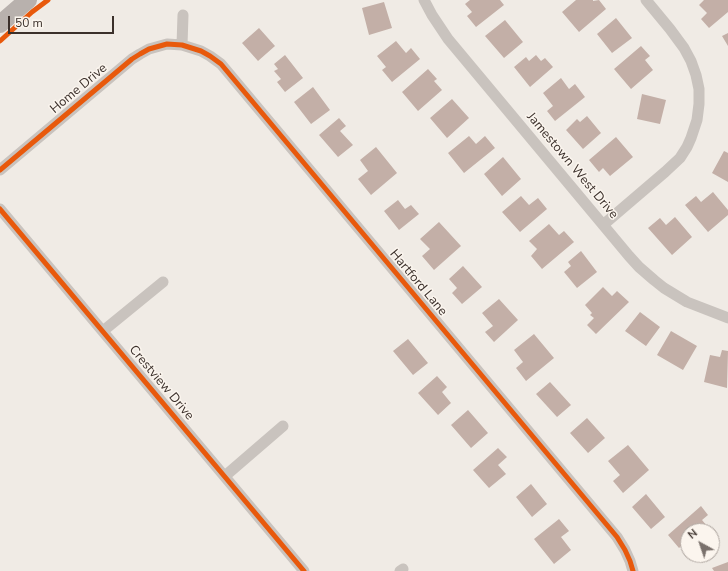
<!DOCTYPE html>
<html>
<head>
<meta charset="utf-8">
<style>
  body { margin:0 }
  #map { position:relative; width:728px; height:571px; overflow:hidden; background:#f0ebe5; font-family:"Nunito Sans",sans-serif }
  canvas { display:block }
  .north { position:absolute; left:680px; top:523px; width:40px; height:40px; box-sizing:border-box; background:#fbf5ee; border:1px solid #aea6a0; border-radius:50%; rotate:320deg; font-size:11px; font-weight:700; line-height:16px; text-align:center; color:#3b302b }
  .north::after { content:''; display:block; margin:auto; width:14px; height:18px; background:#7a716c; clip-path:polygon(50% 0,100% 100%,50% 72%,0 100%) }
  .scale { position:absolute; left:8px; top:16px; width:106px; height:18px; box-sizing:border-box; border:2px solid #3b302b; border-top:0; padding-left:5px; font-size:12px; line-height:14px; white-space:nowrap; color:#3b302b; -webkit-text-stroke:3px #fbf5ee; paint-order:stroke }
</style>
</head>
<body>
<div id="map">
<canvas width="728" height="571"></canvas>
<div class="north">N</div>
<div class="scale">50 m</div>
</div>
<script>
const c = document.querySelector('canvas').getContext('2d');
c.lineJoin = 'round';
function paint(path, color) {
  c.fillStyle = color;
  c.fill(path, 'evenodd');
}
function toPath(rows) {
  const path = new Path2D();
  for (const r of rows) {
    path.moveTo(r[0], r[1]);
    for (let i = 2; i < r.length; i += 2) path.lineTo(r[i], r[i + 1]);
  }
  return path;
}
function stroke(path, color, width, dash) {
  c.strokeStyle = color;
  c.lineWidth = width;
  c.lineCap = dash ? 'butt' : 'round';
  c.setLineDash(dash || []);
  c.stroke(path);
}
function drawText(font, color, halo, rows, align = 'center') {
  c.font = font + ' "Nunito Sans",sans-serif';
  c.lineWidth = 3;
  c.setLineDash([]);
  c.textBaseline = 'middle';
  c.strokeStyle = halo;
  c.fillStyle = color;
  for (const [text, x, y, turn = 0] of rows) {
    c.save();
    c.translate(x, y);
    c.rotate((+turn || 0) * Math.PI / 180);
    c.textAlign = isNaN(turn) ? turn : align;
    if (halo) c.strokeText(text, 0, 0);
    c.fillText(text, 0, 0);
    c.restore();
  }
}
paint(toPath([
  [470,0,500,0,504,5,476,27,467,16,472,12,465,4],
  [576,0,593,0,593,1,599,0,606,9,579,32,562,12],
  [704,0,728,0,728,12,709,28,701,19,707,13,699,5],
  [384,2,392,28,369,35,362,8],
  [616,18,632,38,612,53,597,34],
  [505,20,523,42,504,58,485,36],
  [259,28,275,46,258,61,242,43],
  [728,33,728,46,722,36],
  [396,41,406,53,411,48,420,59,392,82,382,70,386,67,377,56],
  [641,46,650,56,645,60,653,70,631,89,614,69],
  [285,55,303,78,285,92,277,82,281,79,274,71,278,69,274,64],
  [536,55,541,61,545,58,553,67,530,87,514,67,526,57,529,61],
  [428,69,437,79,434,81,442,90,418,111,402,92],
  [561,78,569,89,575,84,585,97,555,121,547,111,553,106,543,93],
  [313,87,330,110,311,124,294,102],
  [642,94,666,100,660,124,637,119],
  [452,99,469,118,447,138,430,118],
  [587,116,601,133,583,149,566,130,577,119,580,122],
  [339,118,346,126,340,131,353,145,338,157,319,135],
  [469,136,476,144,485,136,495,148,464,173,448,153],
  [616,137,633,157,610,176,603,168,599,172,589,160],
  [376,147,397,173,371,195,358,179,368,171,360,160],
  [724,151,728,153,728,182,712,173],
  [503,157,521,179,502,196,484,174],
  [713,192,728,210,728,215,708,232,685,205,696,196,701,202],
  [521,196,529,205,538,198,547,209,520,232,502,212],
  [398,200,405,209,411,205,419,214,399,230,384,211],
  [675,217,692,237,672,255,648,228,660,218,666,225],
  [439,222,461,246,434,270,422,256,430,249,420,239],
  [549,224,559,235,564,231,574,242,542,269,531,256,537,249,529,241],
  [581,251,597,272,577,288,564,272,571,266,568,262],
  [463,266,482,287,462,304,452,293,457,288,449,279],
  [603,287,612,296,617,291,629,302,596,334,587,325,594,318,590,315,592,313,585,305],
  [499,299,518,320,494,342,485,332,493,326,482,313],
  [640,312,660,327,646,346,625,331],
  [671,331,697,346,683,370,657,355],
  [534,334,554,358,526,381,516,368,523,362,514,350],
  [408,339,428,363,413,375,393,351],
  [722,350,728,351,727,388,704,382,710,355,720,357],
  [437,376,447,387,442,392,451,403,438,415,418,393],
  [550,382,571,405,557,417,536,394],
  [468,410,488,433,471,448,451,425],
  [587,418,605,438,588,453,570,433],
  [628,445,649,470,623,493,613,481,620,475,608,461],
  [498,448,507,457,498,465,506,474,489,488,473,470],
  [531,484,547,504,532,517,516,497],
  [646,494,665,517,651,529,632,507],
  [701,506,708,515,702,520,711,531,688,531,688,543,687,541,679,548,668,535],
  [559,519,569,531,561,537,571,550,554,564,534,539],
  [728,562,728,571,714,571,712,568]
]), '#c3afa7');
stroke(toPath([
  [424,0,432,15,448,39,629,256,639,267,654,280,664,288,687,302,728,318],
  [182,45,183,15],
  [0,170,132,59,140,54,149,49,167,44,182,45,201,51,210,56,221,64,617,537,625,550,630,561,633,571],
  [0,209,304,571],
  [603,225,665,172,680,158,687,147,691,138,697,120,699,104,699,89,696,75,691,61,684,48,670,29,646,0],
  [103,331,163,282],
  [225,476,283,426],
  [400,571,403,569]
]), '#c9c3be', 11);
stroke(toPath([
  [0,24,28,0]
]), '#b8b1ad', 18);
stroke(toPath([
  [0,41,32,12,48,0],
  [0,170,132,59,140,54,149,49,167,44,182,45,201,51,210,56,221,64,617,537,625,550,630,561,633,571],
  [0,209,304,571]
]), '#e8590c', 5);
drawText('13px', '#3b302b', '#fbf5ee', [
  ["Home Drive",79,89,-40],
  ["Jamestown West Drive",572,166,50],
  ["Hartford Lane",418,283,50],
  ["Crestview Drive",161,383,50]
]);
</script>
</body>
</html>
